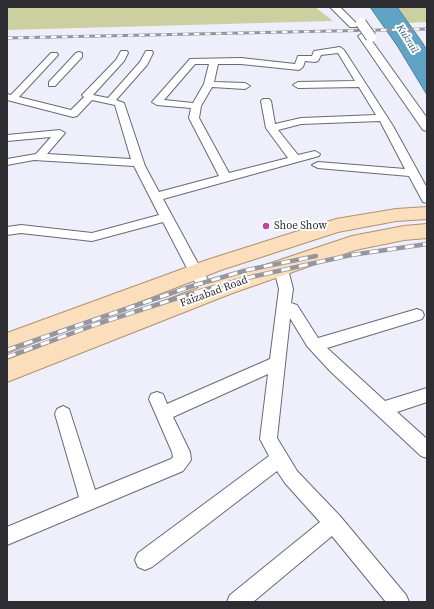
<!DOCTYPE html>
<html>
<head>
<meta charset="utf-8">
<style>
  body { margin:0 }
  #map { position:relative; width:434px; height:609px; overflow:hidden; background:#eeeffb; font-family:"Source Serif 4",serif }
  canvas { display:block }
  .frame { position:absolute; inset:0; border:8px solid #2d2d32; pointer-events:none }
</style>
</head>
<body>
<div id="map">
<canvas width="434" height="609"></canvas>
<div class="frame"></div>
</div>
<script>
const c = document.querySelector('canvas').getContext('2d');
c.lineJoin = 'round';
function paint(path, color) {
  c.fillStyle = color;
  c.fill(path, 'evenodd');
}
function toPath(rows) {
  const path = new Path2D();
  for (const r of rows) {
    path.moveTo(r[0], r[1]);
    for (let i = 2; i < r.length; i += 2) path.lineTo(r[i], r[i + 1]);
  }
  return path;
}
function stroke(path, color, width, dash) {
  c.strokeStyle = color;
  c.lineWidth = width;
  c.lineCap = dash ? 'butt' : 'round';
  c.setLineDash(dash || []);
  c.stroke(path);
}
function drawText(font, color, halo, rows, align = 'center') {
  c.font = font + ' "Source Serif 4",serif';
  c.lineWidth = 4;
  c.setLineDash([]);
  c.textBaseline = 'middle';
  c.strokeStyle = halo;
  c.fillStyle = color;
  for (const [text, x, y, turn = 0] of rows) {
    c.save();
    c.translate(x, y);
    c.rotate((+turn || 0) * Math.PI / 180);
    c.textAlign = isNaN(turn) ? turn : align;
    if (halo) c.strokeText(text, 0, 0);
    c.fillText(text, 0, 0);
    c.restore();
  }
}
paint(toPath([
  [7,7,315,7,333,21,7,30],
  [397,7,427,7,427,22,408,23]
]), '#ccd0a0');
const water = toPath([
  [370,7,397,7,422,42,427,50,427,95,398,47,370,7]
]);
paint(water, '#5fa4c4');
stroke(water, '#508098', 1);
const minor = toPath([
  [340,47,344,50,393,126,427,188,427,203,423,202,409,176,318,168,312,165,318,162,405,169,380,121,301,124,278,130,298,155,315,151,320,154,319,156,163,199,201,269,217,293,215,297,210,298,205,297,191,276,163,222,92,241,21,233,7,235,7,227,21,225,92,233,159,215,134,166,34,160,7,165,7,159,36,154,51,137,7,141,7,135,60,130,65,133,47,154,131,159,115,105,92,100,77,116,73,117,7,100,7,94,11,95,51,53,57,53,58,55,19,97,71,110,84,97,82,95,84,93,116,60,121,51,127,51,128,53,124,61,93,95,108,98,140,62,146,51,152,51,153,53,147,65,116,100,124,103,145,166,159,192,219,176,189,118,191,108,157,105,152,102,190,59,241,58,295,64,298,56,312,56,314,51,340,47],
  [338,53,355,81,298,82,293,85,298,88,359,87,376,115,301,118,275,124,271,101,269,99,263,99,261,101,266,128,288,158,229,173,199,118,201,106,212,87,245,89,250,86,245,83,214,82,218,64,241,64,299,70,303,67,305,61,315,62,318,61,321,55,338,53],
  [195,64,209,64,204,84,193,103,164,100,195,64],
  [79,52,82,53,82,57,55,86,49,86,49,82,76,53,79,52],
  [281,264,286,266,288,269,293,289,291,303,297,305,318,338,417,309,422,311,424,315,422,319,327,348,385,401,427,388,427,402,397,412,427,439,427,458,421,456,330,371,307,346,290,318,277,438,297,471,340,516,406,595,409,602,386,602,332,536,253,602,227,602,230,595,320,522,285,483,277,471,152,567,145,570,138,567,135,560,138,553,269,456,260,439,268,374,173,417,190,452,191,460,183,471,7,545,7,527,79,497,55,414,57,409,63,406,69,409,95,490,171,459,173,457,172,452,149,399,151,394,157,392,163,394,167,404,270,359,279,289,274,269,276,266,281,264]
]);
const tertiary = toPath([
  [330,7,340,7,358,25,356,27,350,27,330,7],
  [363,33,367,34,427,118,427,131,423,130,358,36,363,33]
]);
const primary = toPath([
  [427,207,427,219,396,221,338,232,221,270,7,353,7,333,207,260,336,219,396,209,427,207],
  [427,224,427,238,404,240,355,250,230,294,7,382,7,360,214,282,352,236,404,226,427,224]
]);
stroke(minor, '#696a74', 2);
stroke(tertiary, '#696a74', 2);
stroke(primary, '#b1926d', 2);
paint(minor, '#fff');
paint(tertiary, '#fff');
paint(primary, '#fbdebb');
const railFar1 = toPath([
  [7,38,427,29]
]);
const rail = toPath([
  [7,350,192,286,247,270,316,256],
  [7,357,97,324,190,294,251,277,351,255,427,244]
]);
stroke(railFar1, '#96969f', 3);
stroke(rail, '#96969f', 4.5);
stroke(railFar1, '#fefefe', 2, [5.5]);
stroke(rail, '#fefefe', 3, [9]);
const tertiaryBridge = toPath([
  [361,23,371,37]
]);
stroke(tertiaryBridge, '#696a74', 12, []);
stroke(tertiaryBridge, '#fff', 10);
for (const [x, y, r, color] of [
  [266,226,4,"#bb469d"]
]) {
  const dot = new Path2D();
  dot.arc(x, y, r, 0, 2 * Math.PI);
  c.fillStyle = color;
  c.fill(dot);
  stroke(dot, '#fefefe', 1.5);
}
drawText('italic 10px', '#275d75', '#fefefe', [
  ["Kukrail",407,39,58]
]);
drawText('11px', '#2d2d32', '#fefefe', [
  ["Shoe Show",274,226]
], 'left');
drawText('11px', '#2d2d32', '#fefefe', [
  ["Faizabad Road",214,292,-20]
]);
</script>
</body>
</html>
